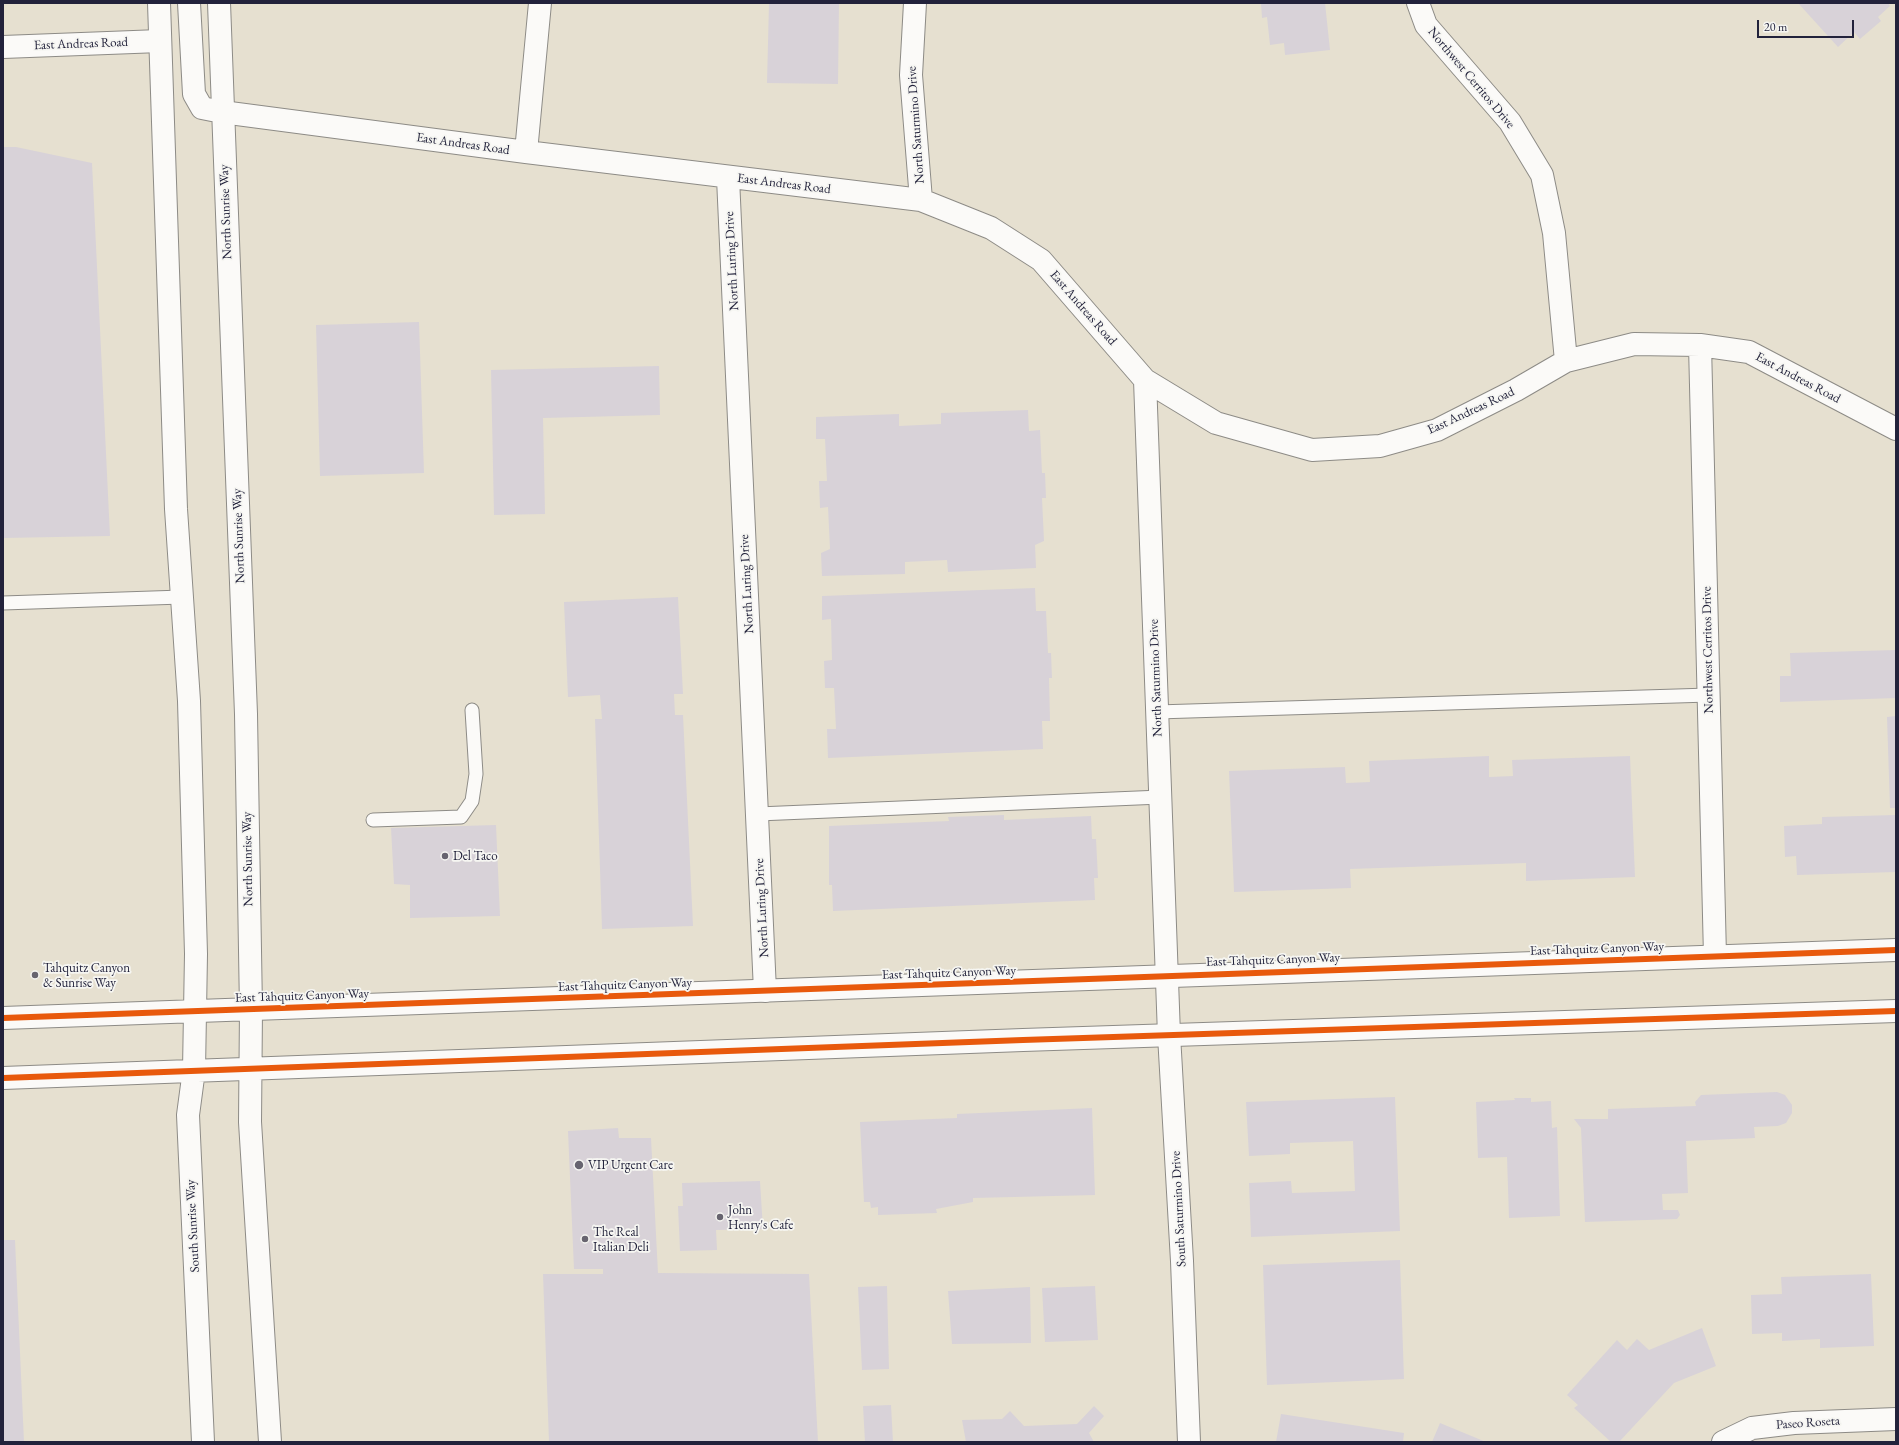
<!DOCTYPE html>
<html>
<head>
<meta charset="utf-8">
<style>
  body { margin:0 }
  #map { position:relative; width:1899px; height:1445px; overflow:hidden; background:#e6e0d0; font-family:"EB Garamond",serif }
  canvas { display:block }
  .frame { position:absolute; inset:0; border:4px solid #22223b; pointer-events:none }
  .scale { position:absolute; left:1757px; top:20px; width:97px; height:18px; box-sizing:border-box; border:2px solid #22223b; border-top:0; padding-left:5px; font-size:12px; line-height:14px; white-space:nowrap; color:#22223b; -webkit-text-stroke:3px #f6f6f2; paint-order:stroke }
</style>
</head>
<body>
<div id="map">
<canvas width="1899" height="1445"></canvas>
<div class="frame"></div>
<div class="scale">20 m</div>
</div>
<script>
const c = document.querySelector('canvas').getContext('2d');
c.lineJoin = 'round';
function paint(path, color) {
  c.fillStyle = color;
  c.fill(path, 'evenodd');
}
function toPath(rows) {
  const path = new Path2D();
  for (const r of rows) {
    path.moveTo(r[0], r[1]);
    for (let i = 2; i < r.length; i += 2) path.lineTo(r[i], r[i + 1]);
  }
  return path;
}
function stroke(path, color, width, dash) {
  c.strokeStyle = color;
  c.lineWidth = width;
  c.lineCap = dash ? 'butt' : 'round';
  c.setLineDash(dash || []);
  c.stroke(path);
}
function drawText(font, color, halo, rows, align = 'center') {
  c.font = font + ' "EB Garamond",serif';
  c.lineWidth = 3.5;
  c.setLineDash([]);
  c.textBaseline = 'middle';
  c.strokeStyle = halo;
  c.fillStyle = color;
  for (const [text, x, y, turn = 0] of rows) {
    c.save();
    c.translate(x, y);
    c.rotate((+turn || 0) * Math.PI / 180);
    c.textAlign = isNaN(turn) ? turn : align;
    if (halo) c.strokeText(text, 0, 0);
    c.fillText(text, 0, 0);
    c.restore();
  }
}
paint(toPath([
  [769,3,839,3,838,84,767,83],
  [1261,3,1325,3,1330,50,1285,55,1284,43,1270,45,1267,17,1262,18],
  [1798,3,1888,3,1890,6,1878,17,1881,21,1860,39,1854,32,1838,47],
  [3,147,16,147,92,163,110,536,3,538],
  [419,322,424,473,320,476,316,325],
  [659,366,660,415,543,418,545,514,494,515,491,370],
  [1028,410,1029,431,1040,430,1042,473,1045,473,1046,498,1042,498,1044,541,1035,545,1036,568,948,572,947,560,905,562,905,574,822,576,821,553,830,549,828,507,820,508,819,481,827,481,825,439,816,439,816,417,899,414,899,426,941,424,941,413],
  [1035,588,1036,611,1046,611,1048,653,1051,653,1052,678,1049,678,1050,721,1042,721,1043,749,828,758,827,729,836,729,834,688,825,688,824,661,832,660,831,619,822,620,822,596],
  [678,597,683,694,674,694,675,715,683,715,693,926,602,929,595,719,602,719,600,695,568,697,564,602],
  [1896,650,1896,698,1780,702,1780,676,1791,676,1790,653],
  [1896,716,1896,808,1890,808,1887,717],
  [1489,756,1489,777,1513,776,1512,760,1630,756,1635,877,1526,881,1526,863,1350,869,1351,888,1234,892,1229,771,1345,767,1346,783,1370,782,1369,761],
  [1004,815,1004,820,1091,816,1092,839,1096,839,1098,878,1094,878,1095,900,833,911,832,885,829,885,829,826,949,821,948,817],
  [1896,815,1896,872,1797,875,1796,856,1785,857,1784,826,1822,824,1822,817],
  [496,825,500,916,410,918,410,885,394,884,391,828],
  [1777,1092,1785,1095,1792,1105,1792,1113,1786,1123,1778,1126,1754,1127,1755,1138,1686,1141,1688,1193,1662,1194,1663,1210,1678,1210,1680,1215,1677,1219,1585,1222,1581,1128,1574,1119,1608,1119,1608,1109,1696,1106,1695,1102,1701,1095],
  [1395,1097,1400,1231,1251,1237,1249,1183,1291,1181,1292,1193,1355,1191,1353,1141,1290,1143,1290,1154,1249,1156,1246,1102],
  [1514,1098,1531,1098,1531,1102,1551,1101,1552,1128,1557,1127,1560,1216,1509,1218,1507,1157,1478,1158,1476,1102,1515,1100],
  [1092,1108,1095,1195,973,1198,973,1202,936,1209,937,1213,878,1215,878,1207,871,1208,870,1202,864,1202,860,1122,957,1118,957,1114],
  [618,1128,619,1138,651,1138,658,1273,809,1274,818,1442,549,1442,543,1274,603,1274,603,1269,574,1269,568,1131],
  [760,1181,763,1229,716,1230,717,1250,680,1251,678,1206,683,1206,682,1183],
  [3,1240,15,1240,24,1442,3,1442],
  [1400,1260,1404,1379,1267,1385,1263,1265],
  [1871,1274,1874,1346,1820,1348,1820,1339,1782,1341,1782,1333,1752,1334,1751,1295,1782,1294,1781,1277],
  [887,1286,889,1369,862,1370,858,1287],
  [1095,1286,1098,1340,1045,1342,1042,1288],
  [1030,1287,1031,1343,952,1344,948,1291],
  [1702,1328,1716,1366,1674,1383,1619,1442,1611,1442,1574,1408,1578,1405,1567,1395,1617,1340,1627,1350,1637,1339,1649,1350],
  [891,1405,893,1442,865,1442,863,1406],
  [1094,1406,1104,1416,1089,1433,1094,1442,966,1442,962,1420,1002,1419,1010,1411,1024,1426,1077,1424],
  [1281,1414,1404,1433,1403,1442,1276,1442],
  [1440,1423,1486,1442,1432,1442]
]), '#d8d2d8');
const service = toPath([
  [3,603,182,597],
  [1157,712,1709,695],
  [758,814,1161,797],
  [373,820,461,817,472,801,476,774,472,710]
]);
const minor = toPath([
  [915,3,911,75,921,200],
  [1418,3,1426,25,1510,122,1542,175,1554,233,1566,361],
  [3,47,160,41],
  [222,112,526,152,921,200,991,228,1041,260,1145,380,1216,423,1312,450,1380,446,1437,430,1516,390,1566,361,1634,344,1700,345,1749,352,1896,429],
  [526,152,540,3],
  [728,178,765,991],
  [1700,345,1715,956],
  [1145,380,1169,1035,1182,1261,1189,1442],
  [1723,1442,1752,1428,1794,1423,1896,1419]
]);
const secondary = toPath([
  [159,3,176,509,189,701,196,954,194,1070,188,1115,203,1442],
  [189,3,194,94,202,108,222,112],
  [219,3,246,714,251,1009,250,1122,270,1442],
  [3,1018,1896,950],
  [3,1078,1023,1040,1896,1011]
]);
stroke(service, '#8d8b86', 15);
stroke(minor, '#8d8b86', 24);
stroke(secondary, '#8d8b86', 24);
stroke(service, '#fbfaf8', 13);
stroke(minor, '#fbfaf8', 22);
stroke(secondary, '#fbfaf8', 22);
stroke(toPath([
  [3,1018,1896,950],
  [3,1078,1023,1040,1896,1011]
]), '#e8590c', 6);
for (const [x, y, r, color] of [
  [445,856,4,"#67646f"],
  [35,975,4,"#67646f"],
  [579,1165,5,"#67646f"],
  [720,1217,4,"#67646f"],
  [585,1239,4,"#67646f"]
]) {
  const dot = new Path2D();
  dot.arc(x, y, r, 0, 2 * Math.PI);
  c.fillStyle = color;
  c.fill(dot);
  stroke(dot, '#f6f6f2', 1.5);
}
drawText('13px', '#22223b', '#f6f6f2', [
  ["East Andreas Road",81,44,-2],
  ["Northwest Cerritos Drive",1471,78,50],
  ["North Saturmino Drive",916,125,-94],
  ["East Andreas Road",463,144,8],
  ["East Andreas Road",784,184,7],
  ["North Sunrise Way",226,212,-92],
  ["North Luring Drive",732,261,-93],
  ["East Andreas Road",1083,308,49],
  ["East Andreas Road",1798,378,28],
  ["East Andreas Road",1471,411,-25],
  ["North Sunrise Way",239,536,-92],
  ["North Luring Drive",747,584,-93],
  ["Northwest Cerritos Drive",1708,650,-91],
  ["North Saturmino Drive",1156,678,-92],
  ["North Sunrise Way",248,859,-91],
  ["North Luring Drive",762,908,-93],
  ["East Tahquitz Canyon Way",1597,949,-2],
  ["East Tahquitz Canyon Way",1273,960,-2],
  ["East Tahquitz Canyon Way",949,973,-2],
  ["East Tahquitz Canyon Way",625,985,-2],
  ["East Tahquitz Canyon Way",302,996,-2],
  ["South Saturmino Drive",1179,1209,-93],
  ["South Sunrise Way",193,1226,-93],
  ["Paseo Roseta",1808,1423,-4]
]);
drawText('13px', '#22223b', '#f6f6f2', [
  ["Del Taco",453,856],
  ["Tahquitz Canyon",43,968],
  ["& Sunrise Way",43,983],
  ["VIP Urgent Care",588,1165],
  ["John",728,1210],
  ["Henry's Cafe",728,1225],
  ["The Real",593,1232],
  ["Italian Deli",593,1247]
], 'left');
</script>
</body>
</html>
